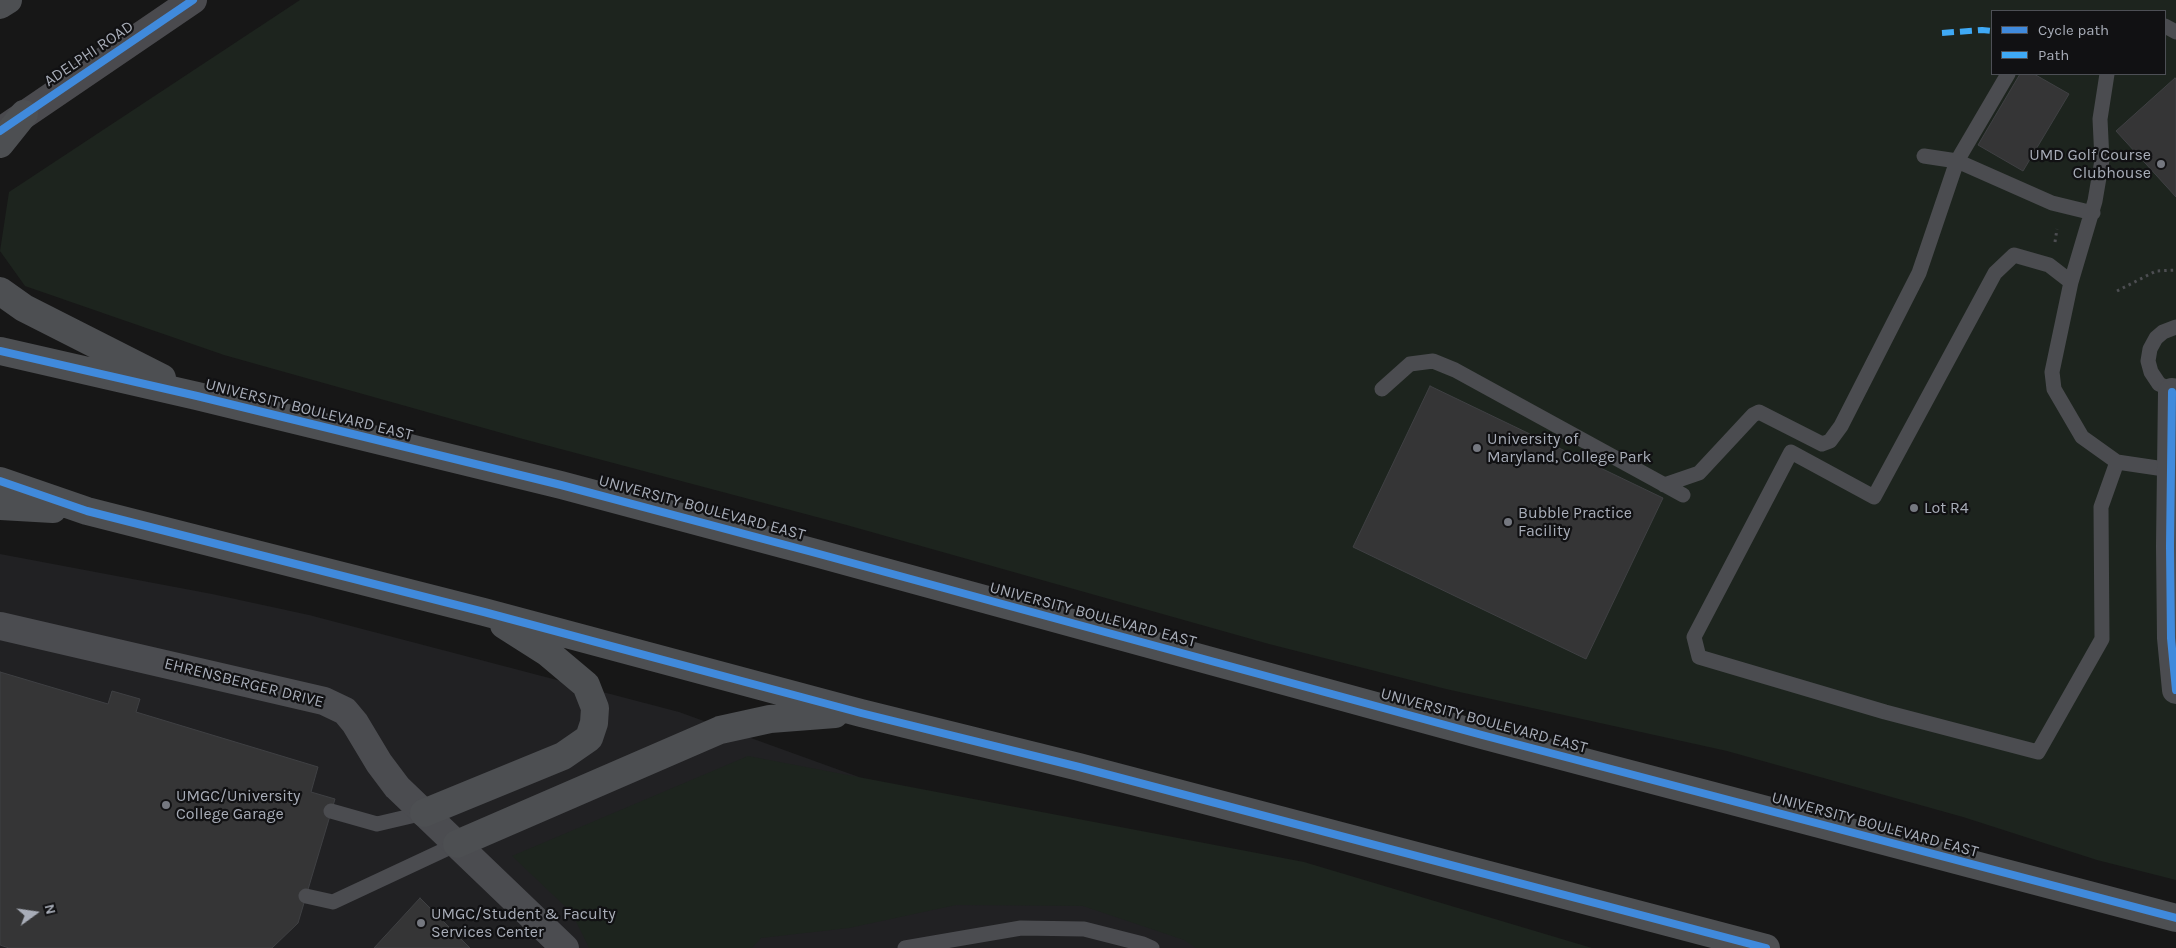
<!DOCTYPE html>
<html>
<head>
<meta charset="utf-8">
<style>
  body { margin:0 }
  #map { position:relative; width:2176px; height:948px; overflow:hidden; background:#171717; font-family:Karla,sans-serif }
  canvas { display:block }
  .legend { position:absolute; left:1991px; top:10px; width:175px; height:65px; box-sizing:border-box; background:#111113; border:1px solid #4d4f55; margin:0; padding:6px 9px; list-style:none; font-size:15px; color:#a8adb8 }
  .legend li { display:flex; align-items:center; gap:10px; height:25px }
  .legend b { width:25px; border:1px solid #4d4f55 }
  .north { position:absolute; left:10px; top:888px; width:50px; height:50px; -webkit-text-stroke:4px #111113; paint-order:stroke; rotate:76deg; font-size:14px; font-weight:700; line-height:20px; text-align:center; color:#a8adb8 }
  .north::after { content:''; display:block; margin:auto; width:18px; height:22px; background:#a8adb8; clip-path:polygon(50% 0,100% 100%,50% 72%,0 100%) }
</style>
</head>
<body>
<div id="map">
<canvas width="2176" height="948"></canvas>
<ul class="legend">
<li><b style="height:6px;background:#408adc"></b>Cycle path</li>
<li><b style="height:6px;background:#3fa9f5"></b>Path</li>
</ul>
<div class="north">N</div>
</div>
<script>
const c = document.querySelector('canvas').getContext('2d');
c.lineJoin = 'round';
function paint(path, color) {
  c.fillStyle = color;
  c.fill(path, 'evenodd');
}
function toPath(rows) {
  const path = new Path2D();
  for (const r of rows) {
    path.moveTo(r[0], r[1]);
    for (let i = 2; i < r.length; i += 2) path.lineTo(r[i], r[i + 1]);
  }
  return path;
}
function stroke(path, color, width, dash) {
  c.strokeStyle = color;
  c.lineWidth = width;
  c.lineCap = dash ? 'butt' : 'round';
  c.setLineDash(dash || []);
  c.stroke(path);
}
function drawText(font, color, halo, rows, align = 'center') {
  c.font = font + ' Karla,sans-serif';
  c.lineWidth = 4.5;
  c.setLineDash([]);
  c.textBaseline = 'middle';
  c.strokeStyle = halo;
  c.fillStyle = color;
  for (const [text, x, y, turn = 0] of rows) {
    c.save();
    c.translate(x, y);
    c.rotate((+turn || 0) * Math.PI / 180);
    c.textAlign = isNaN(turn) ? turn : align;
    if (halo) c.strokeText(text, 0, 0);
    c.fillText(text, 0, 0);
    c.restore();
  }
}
paint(toPath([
  [0,554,212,594,309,615,679,712,1008,831,1455,948,0,948]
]), '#212123');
paint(toPath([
  [300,0,2176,0,2176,880,2097,860,1963,817,1727,751,1446,689,1269,644,843,524,523,439,224,355,25,286,0,251,9,192],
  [1992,11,2165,11,2165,74,1992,74],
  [748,756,1304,862,1592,948,1196,948,1184,940,1083,906,956,905,849,928,761,938,752,948,589,948,572,913,512,856]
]), '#1d241e');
const building = toPath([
  [2020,74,2034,74,2069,94,2023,171,1978,145,2020,74],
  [2175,78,2176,79,2176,197,2116,131,2175,78],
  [1430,386,1663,498,1586,659,1353,547,1430,386],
  [0,672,108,704,112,691,140,699,136,712,318,767,311,792,335,799,298,923,272,948,9,948,0,945,0,672],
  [420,898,470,948,374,948,420,898]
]);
paint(building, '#353536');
stroke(building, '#3f4043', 1);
stroke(toPath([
  [2055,242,2057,229],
  [2117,291,2156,271,2176,270]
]), '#4d4e52', 3, [2.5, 4]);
stroke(toPath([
  [2165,26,2176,32],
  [2107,74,2100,119,2102,160,2095,201,2071,282,2052,372,2054,389,2082,437,2117,462,2171,470],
  [1924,156,1957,161,2052,203,2093,213],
  [2071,282,2049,265,2014,255,1995,273,1874,497,1791,452,1694,637,1699,657,1885,712,2038,752,2102,639,2101,507,2117,462],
  [2176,327,2163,332,2156,338,2150,349,2148,361,2151,372,2159,384,2176,392],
  [1382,389,1410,364,1433,361,1455,370,1683,495],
  [1664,485,1699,473,1753,415,1759,412,1822,444,1830,441,1841,426,1919,273,1957,161,2008,74],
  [331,811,377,824,424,813],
  [306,896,333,902,457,844],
  [905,948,1021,928,1084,929,1143,944,1152,948]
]), '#4b4c50', 15);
stroke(toPath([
  [2172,392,2170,546,2171,638,2176,690],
  [0,626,324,701,345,711,355,723,379,763,397,787,565,948]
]), '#4b4c50', 28);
stroke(toPath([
  [5,128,193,0]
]), '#4a4a4e', 28);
stroke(toPath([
  [0,5,8,0],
  [0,144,24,114],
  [0,291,24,308,162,378],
  [0,351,197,396,561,485,812,552,1482,735,2176,918],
  [0,481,87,511,484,612,861,713,1079,767,1766,948],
  [0,506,53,509],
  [424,813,563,756,589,738,594,723,595,708,586,685,548,653,504,625],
  [457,844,720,730,770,719,835,714]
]), '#4d4f52', 28);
stroke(toPath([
  [1942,33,1982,30,1992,31]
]), '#3fa9f5', 6, [12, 6]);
stroke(toPath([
  [0,131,193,0],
  [0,351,197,396,561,485,812,552,1482,735,2176,918],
  [2172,392,2170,546,2171,638,2176,690],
  [0,481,87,511,484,612,861,713,1079,767,1766,948]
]), '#408adc', 8);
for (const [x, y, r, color] of [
  [2161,164,5,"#757880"],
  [1477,448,5,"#757880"],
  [1914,508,5,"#757880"],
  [1508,522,5,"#757880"],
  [166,805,5,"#757880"],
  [421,923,5,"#757880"]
]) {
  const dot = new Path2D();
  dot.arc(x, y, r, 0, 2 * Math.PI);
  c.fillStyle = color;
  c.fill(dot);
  stroke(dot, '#111113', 2);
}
drawText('16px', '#a8adb8', '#111113', [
  ["ADELPHI ROAD",89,54,-34],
  ["UNIVERSITY BOULEVARD EAST",309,410,14],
  ["UNIVERSITY BOULEVARD EAST",702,508,15],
  ["UNIVERSITY BOULEVARD EAST",1093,615,15],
  ["EHRENSBERGER DRIVE",244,683,14],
  ["UNIVERSITY BOULEVARD EAST",1484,721,15],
  ["UNIVERSITY BOULEVARD EAST",1875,825,15]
]);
drawText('16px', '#a8adb8', '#111113', [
  ["UMD Golf Course",2151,155,"right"],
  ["Clubhouse",2151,173,"right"],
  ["University of",1487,439],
  ["Maryland, College Park",1487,457],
  ["Lot R4",1924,508],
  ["Bubble Practice",1518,513],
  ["Facility",1518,531],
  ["UMGC/University",176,796],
  ["College Garage",176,814],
  ["UMGC/Student & Faculty",431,914],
  ["Services Center",431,932]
], 'left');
</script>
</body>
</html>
